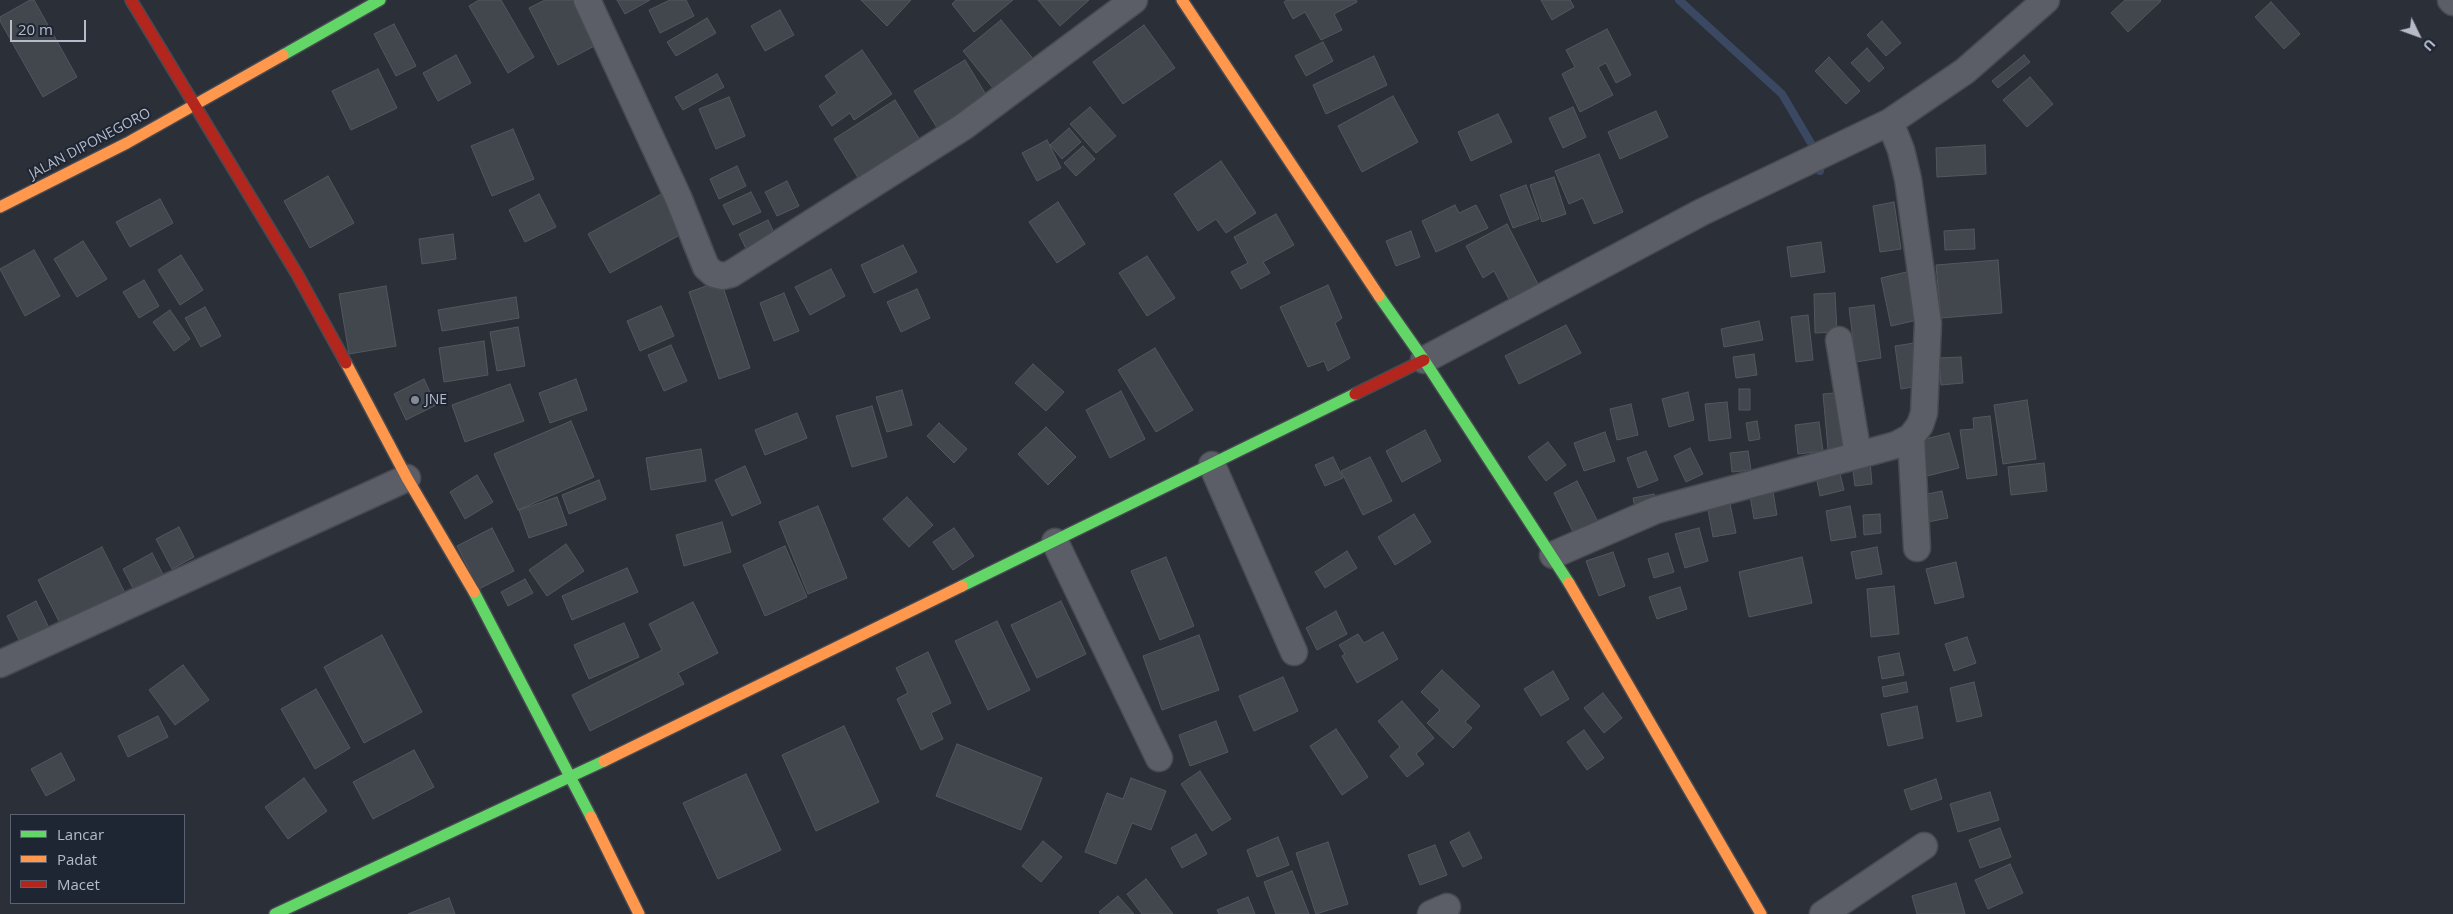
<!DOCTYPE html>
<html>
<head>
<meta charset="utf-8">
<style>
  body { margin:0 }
  #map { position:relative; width:2453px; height:914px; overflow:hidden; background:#2b2f38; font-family:"Open Sans",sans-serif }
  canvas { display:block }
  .legend { position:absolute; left:10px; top:814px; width:175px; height:90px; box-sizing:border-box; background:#1e2533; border:1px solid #5b616f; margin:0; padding:6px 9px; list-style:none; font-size:15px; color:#b6bbc9 }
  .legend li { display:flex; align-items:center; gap:10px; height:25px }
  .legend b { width:25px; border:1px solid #5b616f }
  .north { position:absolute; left:2393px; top:10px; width:50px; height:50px; -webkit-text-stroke:4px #1e2533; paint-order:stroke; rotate:132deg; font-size:14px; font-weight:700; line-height:20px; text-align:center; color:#b6bbc9 }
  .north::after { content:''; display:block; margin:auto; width:18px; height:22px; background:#b6bbc9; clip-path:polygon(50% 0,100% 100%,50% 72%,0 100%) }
  .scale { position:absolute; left:10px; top:20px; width:76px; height:22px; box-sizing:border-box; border:2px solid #b6bbc9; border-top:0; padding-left:6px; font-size:15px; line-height:18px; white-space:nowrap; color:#b6bbc9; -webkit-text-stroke:4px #1e2533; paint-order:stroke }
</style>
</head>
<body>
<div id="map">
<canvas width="2453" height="914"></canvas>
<ul class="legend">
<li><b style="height:6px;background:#63d668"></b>Lancar</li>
<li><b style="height:6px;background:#ff974d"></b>Padat</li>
<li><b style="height:6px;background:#b3261e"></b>Macet</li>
</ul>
<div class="north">U</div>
<div class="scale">20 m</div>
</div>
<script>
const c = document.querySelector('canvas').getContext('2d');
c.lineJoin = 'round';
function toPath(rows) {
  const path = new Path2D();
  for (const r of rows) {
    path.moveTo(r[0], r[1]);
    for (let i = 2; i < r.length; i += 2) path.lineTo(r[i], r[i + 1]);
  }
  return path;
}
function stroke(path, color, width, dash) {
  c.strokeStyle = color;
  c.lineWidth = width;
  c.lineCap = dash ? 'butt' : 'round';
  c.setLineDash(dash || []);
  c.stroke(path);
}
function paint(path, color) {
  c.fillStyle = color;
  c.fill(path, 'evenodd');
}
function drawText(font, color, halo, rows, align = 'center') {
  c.font = font + ' "Open Sans",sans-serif';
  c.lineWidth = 4;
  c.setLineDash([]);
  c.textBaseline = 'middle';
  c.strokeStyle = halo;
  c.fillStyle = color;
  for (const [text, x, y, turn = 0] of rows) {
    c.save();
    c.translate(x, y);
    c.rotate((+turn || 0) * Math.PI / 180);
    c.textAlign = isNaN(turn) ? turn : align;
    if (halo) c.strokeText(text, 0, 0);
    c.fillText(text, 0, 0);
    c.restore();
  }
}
stroke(toPath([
  [1679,0,1782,94,1818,155,1820,171]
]), '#3a4862', 8);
const building = toPath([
  [30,0,34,0,77,77,43,97,0,21,0,17,30,0],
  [479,0,501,0,534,57,508,73,469,6,479,0],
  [545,0,581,0,602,42,558,65,529,8,545,0],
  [617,0,650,0,625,14,617,0],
  [670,0,686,0,694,16,660,33,649,10,670,0],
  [861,0,911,0,887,26,861,0],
  [956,0,1013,0,974,32,952,4,956,0],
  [1038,0,1089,0,1060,26,1038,0],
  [1287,0,1356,0,1357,2,1334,14,1342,30,1321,40,1305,12,1293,19,1284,2,1287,0],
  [1541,0,1570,0,1574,7,1552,20,1541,0],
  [2125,0,2160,0,2161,1,2128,32,2111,13,2125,0],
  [2271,2,2300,34,2284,49,2255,17,2271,2],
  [780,10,794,35,765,51,751,26,780,10],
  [707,18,716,33,676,56,667,42,707,18],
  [1001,20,1035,61,997,93,963,51,1001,20],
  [1882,21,1901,43,1886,56,1867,35,1882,21],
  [394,24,416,66,396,76,374,34,394,24],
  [1144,25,1175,68,1123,104,1093,62,1144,25],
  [1607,29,1631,75,1616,83,1606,63,1598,67,1613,95,1580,112,1562,74,1575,67,1566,50,1607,29],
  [1323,42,1333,61,1306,76,1295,56,1323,42],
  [1867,48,1884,68,1869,82,1851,63,1867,48],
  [862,50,892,94,854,120,850,113,832,126,819,106,837,93,825,76,862,50],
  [456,55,471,83,438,101,423,73,456,55],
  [2024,55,2030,62,1998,88,1992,81,2024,55],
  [1374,56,1387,85,1326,114,1313,85,1374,56],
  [1829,57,1860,91,1846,104,1815,71,1829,57],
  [965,60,991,103,941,134,914,91,965,60],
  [378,69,397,108,351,130,332,91,378,69],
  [717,74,724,87,683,110,675,97,717,74],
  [2030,77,2053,104,2027,127,2003,100,2030,77],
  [1393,96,1418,142,1362,172,1338,126,1393,96],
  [729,97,745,136,716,149,699,109,729,97],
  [895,100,923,145,862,184,834,139,895,100],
  [1090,107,1116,136,1096,153,1070,124,1090,107],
  [1573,107,1586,137,1563,148,1549,118,1573,107],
  [1656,111,1668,137,1620,159,1608,132,1656,111],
  [1498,114,1512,142,1471,161,1458,132,1498,114],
  [1069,128,1081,142,1062,159,1050,145,1069,128],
  [513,129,534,179,492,196,471,146,513,129],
  [1047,140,1061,168,1037,181,1022,153,1047,140],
  [1985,145,1986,174,1937,177,1936,148,1985,145],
  [1083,146,1095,159,1076,176,1064,163,1083,146],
  [1599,154,1623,212,1594,224,1583,198,1569,204,1555,171,1599,154],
  [1221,161,1256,213,1226,233,1216,219,1198,231,1174,194,1221,161],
  [737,166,746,186,719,199,710,179,737,166],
  [328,176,354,223,310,248,284,201,328,176],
  [1554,177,1566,214,1542,222,1530,185,1554,177],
  [787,181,799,206,777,216,765,192,787,181],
  [1526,185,1539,219,1513,228,1500,195,1526,185],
  [667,191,689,230,610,273,588,234,667,191],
  [751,192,761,212,733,225,723,205,751,192],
  [539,194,556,227,525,242,509,210,539,194],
  [160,199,173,223,130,247,116,222,160,199],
  [1058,202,1085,244,1057,263,1029,222,1058,202],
  [1894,202,1901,249,1880,252,1873,206,1894,202],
  [1455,205,1459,213,1476,205,1488,228,1436,252,1422,221,1455,205],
  [1276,214,1294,245,1263,262,1270,273,1241,289,1231,272,1248,263,1234,237,1276,214],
  [768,220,778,241,749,255,739,234,768,220],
  [1507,224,1540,288,1511,303,1494,271,1483,278,1466,246,1507,224],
  [1974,229,1975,249,1945,250,1944,231,1974,229],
  [1411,231,1420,257,1396,266,1386,241,1411,231],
  [453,234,456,259,422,264,419,239,453,234],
  [83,241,107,279,77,297,54,259,83,241],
  [1821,242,1825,272,1791,277,1787,247,1821,242],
  [903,245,917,272,874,293,861,265,903,245],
  [34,250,60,296,25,316,0,269,34,250],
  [181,255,203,290,180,305,158,270,181,255],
  [1147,256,1175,298,1147,316,1119,273,1147,256],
  [1998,260,2002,313,1941,318,1936,265,1998,260],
  [831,269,845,296,810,315,795,287,831,269],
  [1911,271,1922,319,1891,326,1881,278,1911,271],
  [144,280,159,306,139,318,123,292,144,280],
  [721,281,750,368,719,379,689,292,721,281],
  [1328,285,1342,318,1335,323,1350,358,1328,371,1324,361,1308,367,1280,307,1328,285],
  [386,286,396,346,349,354,339,294,386,286],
  [917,289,930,318,901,332,887,302,917,289],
  [784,293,799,331,774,341,760,303,784,293],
  [1835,293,1837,332,1815,333,1814,294,1835,293],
  [516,297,519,318,442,331,438,310,516,297],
  [1874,305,1881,358,1856,362,1849,308,1874,305],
  [661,306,674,336,640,351,627,321,661,306],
  [205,307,221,336,201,347,185,318,205,307],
  [170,310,190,339,174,351,153,322,170,310],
  [1808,315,1813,360,1796,362,1791,317,1808,315],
  [1759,321,1763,340,1724,347,1721,329,1759,321],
  [1566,325,1581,353,1519,384,1505,356,1566,325],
  [518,327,525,366,497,371,490,332,518,327],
  [484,341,488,375,444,382,439,348,484,341],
  [1914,343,1919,386,1901,389,1895,346,1914,343],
  [671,345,687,381,664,391,648,355,671,345],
  [1155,348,1193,410,1156,432,1118,370,1155,348],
  [1754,354,1757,375,1736,378,1733,357,1754,354],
  [1961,357,1963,383,1941,385,1939,358,1961,357],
  [1033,364,1064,392,1046,411,1015,383,1033,364],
  [424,379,436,405,406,420,394,394,424,379],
  [576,379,587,410,550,423,539,393,576,379],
  [510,384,524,421,465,442,452,405,510,384],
  [1739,389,1750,389,1750,410,1739,410,1739,389],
  [902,390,912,425,887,432,876,397,902,390],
  [1121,391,1145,439,1110,458,1086,410,1121,391],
  [1688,392,1694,420,1669,427,1662,399,1688,392],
  [1845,392,1849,447,1828,449,1823,394,1845,392],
  [2027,400,2036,459,2003,464,1994,405,2027,400],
  [1727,402,1731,438,1709,441,1705,404,1727,402],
  [1631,404,1638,435,1617,440,1610,409,1631,404],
  [872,406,887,457,852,467,836,416,872,406],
  [797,413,807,438,765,455,755,430,797,413],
  [1990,416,1997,475,1967,479,1960,430,1974,429,1973,418,1990,416],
  [571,421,594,477,518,510,494,454,571,421],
  [1757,421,1760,439,1749,441,1746,423,1757,421],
  [1819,422,1823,451,1798,454,1795,425,1819,422],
  [939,423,967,449,954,463,927,436,939,423],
  [1046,427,1076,457,1048,485,1018,454,1046,427],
  [1425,430,1441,461,1402,482,1386,451,1425,430],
  [1605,432,1615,461,1584,471,1574,443,1605,432],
  [1949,433,1959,468,1927,476,1918,441,1949,433],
  [1548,442,1566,465,1546,481,1528,457,1548,442],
  [1690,448,1703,474,1686,482,1674,456,1690,448],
  [701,449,706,481,651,490,646,458,701,449],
  [1646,451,1658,480,1638,488,1627,458,1646,451],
  [1748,451,1751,470,1732,472,1730,453,1748,451],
  [1333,457,1343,478,1325,486,1315,465,1333,457],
  [1370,457,1392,501,1363,515,1341,471,1370,457],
  [1870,461,1872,484,1855,486,1852,463,1870,461],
  [2044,463,2047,491,2011,495,2008,467,2044,463],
  [745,466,761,503,732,516,715,480,745,466],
  [1838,466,1844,490,1820,496,1815,471,1838,466],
  [477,475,493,502,465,519,450,492,477,475],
  [599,480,606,499,569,514,562,495,599,480],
  [1577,481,1600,526,1576,538,1554,493,1577,481],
  [1772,486,1777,515,1754,519,1749,490,1772,486],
  [1942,491,1948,518,1923,523,1918,496,1942,491],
  [1654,494,1657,508,1636,512,1633,498,1654,494],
  [557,497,567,525,529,538,519,510,557,497],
  [907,497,933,525,909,547,883,519,907,497],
  [1729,499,1736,533,1713,537,1707,504,1729,499],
  [818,506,847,578,808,594,779,522,818,506],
  [1850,506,1856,537,1831,541,1826,511,1850,506],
  [1414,514,1431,542,1395,565,1378,537,1414,514],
  [1880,514,1881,533,1864,535,1863,515,1880,514],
  [722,522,731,552,684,566,676,535,722,522],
  [179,527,194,557,172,569,156,539,179,527],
  [492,528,514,571,479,589,457,546,492,528],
  [954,528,974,556,953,570,933,542,954,528],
  [1699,528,1708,561,1685,568,1675,534,1699,528],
  [566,544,584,571,547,596,529,570,566,544],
  [785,546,807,597,765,616,743,565,785,546],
  [102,547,129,601,65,633,38,580,102,547],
  [1877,547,1882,574,1856,579,1851,552,1877,547],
  [1347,551,1357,568,1325,588,1315,572,1347,551],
  [1613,552,1625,586,1599,596,1586,561,1613,552],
  [152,553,167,582,138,598,123,569,152,553],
  [1668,553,1674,572,1654,578,1648,559,1668,553],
  [1166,557,1194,626,1160,640,1131,571,1166,557],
  [1802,557,1812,603,1749,617,1739,572,1802,557],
  [1956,562,1964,597,1935,604,1926,569,1956,562],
  [627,568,638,592,572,620,562,596,627,568],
  [525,579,533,593,508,606,501,592,525,579],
  [1894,586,1899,634,1871,637,1867,589,1894,586],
  [1680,587,1687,609,1657,619,1649,597,1680,587],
  [36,601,51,632,22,646,7,616,36,601],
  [1061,601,1086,654,1037,678,1011,625,1061,601],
  [693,602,718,653,678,673,684,684,590,731,572,695,662,650,649,624,693,602],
  [1336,611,1347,634,1317,650,1306,628,1336,611],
  [997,621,1030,690,988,710,955,641,997,621],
  [624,623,639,657,589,679,574,645,624,623],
  [1383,632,1398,659,1357,683,1342,656,1345,654,1339,645,1358,634,1364,643,1383,632],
  [382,635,422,712,364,743,324,667,382,635],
  [1199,635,1219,690,1162,710,1143,656,1199,635],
  [1967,637,1976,663,1954,671,1945,644,1967,637],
  [928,652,951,703,931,713,943,739,921,750,897,699,908,693,896,668,928,652],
  [1899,653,1904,675,1882,679,1878,657,1899,653],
  [183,665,209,700,175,725,149,690,183,665],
  [1442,670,1480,706,1465,722,1472,728,1453,748,1427,723,1440,710,1421,692,1442,670],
  [1553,671,1569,699,1541,716,1524,689,1553,671],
  [1283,677,1298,711,1254,731,1239,696,1283,677],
  [1906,682,1908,692,1884,697,1882,687,1906,682],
  [1974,682,1982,716,1957,722,1950,688,1974,682],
  [316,689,350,748,315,769,281,709,316,689],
  [1603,693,1622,718,1604,733,1584,708,1603,693],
  [1402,701,1434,738,1416,754,1424,764,1407,777,1390,756,1400,747,1378,721,1402,701],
  [1917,706,1923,738,1888,746,1881,714,1917,706],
  [158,716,168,737,128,757,118,736,158,716],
  [1216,721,1228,752,1190,766,1179,735,1216,721],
  [844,726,879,802,816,831,782,755,844,726],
  [1336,729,1368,777,1342,795,1310,746,1336,729],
  [1584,730,1604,758,1587,770,1567,742,1584,730],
  [957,744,1042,778,1021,830,936,796,957,744],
  [414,750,434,787,373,819,353,782,414,750],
  [61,753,75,780,46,796,31,769,61,753],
  [1200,771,1231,819,1212,831,1181,784,1200,771],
  [746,774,781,850,718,879,683,803,746,774],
  [304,778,327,811,288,839,265,807,304,778],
  [1131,778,1166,791,1151,830,1132,823,1116,864,1085,852,1107,793,1123,799,1131,778],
  [1936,779,1942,799,1911,810,1904,790,1936,779],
  [1990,792,1999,820,1958,832,1950,804,1990,792],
  [2000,828,2011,857,1980,868,1969,840,2000,828],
  [1469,832,1482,858,1463,867,1450,842,1469,832],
  [1196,834,1207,854,1182,868,1171,848,1196,834],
  [1278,837,1289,865,1257,877,1247,850,1278,837],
  [1043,841,1062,857,1041,882,1022,866,1043,841],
  [1328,842,1348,904,1316,914,1296,853,1328,842],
  [1435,845,1447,875,1420,885,1408,855,1435,845],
  [2010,864,2023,893,1988,909,1975,880,2010,864],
  [1292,871,1309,914,1276,914,1264,882,1292,871],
  [1146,879,1173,914,1142,914,1127,894,1146,879],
  [1956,883,1965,914,1917,914,1912,896,1956,883],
  [1118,896,1134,914,1101,914,1099,912,1118,896],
  [1248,897,1255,914,1219,914,1217,910,1248,897],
  [449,898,455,914,408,914,449,898]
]);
paint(building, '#42464d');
stroke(building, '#53575f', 1);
const street = toPath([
  [587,0,678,197,706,267,714,274,723,276,731,274,963,127,1134,0],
  [2451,0,2453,2],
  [1839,340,1858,455],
  [1424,360,1702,212,1890,122,1965,71,2046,0],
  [1911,437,1917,548],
  [1212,465,1294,652],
  [1055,542,1159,758],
  [1553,555,1656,510,1896,445,1911,437,1920,425,1924,413,1928,323,1908,179,1901,150,1890,122],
  [0,664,407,478],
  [1431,914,1447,907],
  [1823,914,1924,846]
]);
const fast = toPath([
  [283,55,380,0],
  [1379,296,1424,360,1569,583],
  [962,586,1355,394],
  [474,592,591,817],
  [275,914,604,761]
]);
const slow = toPath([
  [1182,0,1379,296],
  [0,207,127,143,283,55],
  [346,363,407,478,474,592],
  [1569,583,1761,914],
  [604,761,962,586],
  [591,817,639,914]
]);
const jam = toPath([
  [131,0,297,274,346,363],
  [1355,394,1424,360]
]);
stroke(street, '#474a51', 29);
stroke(fast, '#474a51', 14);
stroke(slow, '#474a51', 14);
stroke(jam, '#474a51', 14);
stroke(street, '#5b5e66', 26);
stroke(fast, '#63d668', 11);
stroke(slow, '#ff974d', 11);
stroke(jam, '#b3261e', 11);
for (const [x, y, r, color] of [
  [415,400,5,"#858a96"]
]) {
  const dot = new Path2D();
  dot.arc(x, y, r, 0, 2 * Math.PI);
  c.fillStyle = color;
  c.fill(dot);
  stroke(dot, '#1e2533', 2);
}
drawText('14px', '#b6bbc9', '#1e2533', [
  ["JALAN DIPONEGORO",90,144,-28]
]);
drawText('14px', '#b6bbc9', '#1e2533', [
  ["JNE",425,400]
], 'left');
</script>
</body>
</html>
